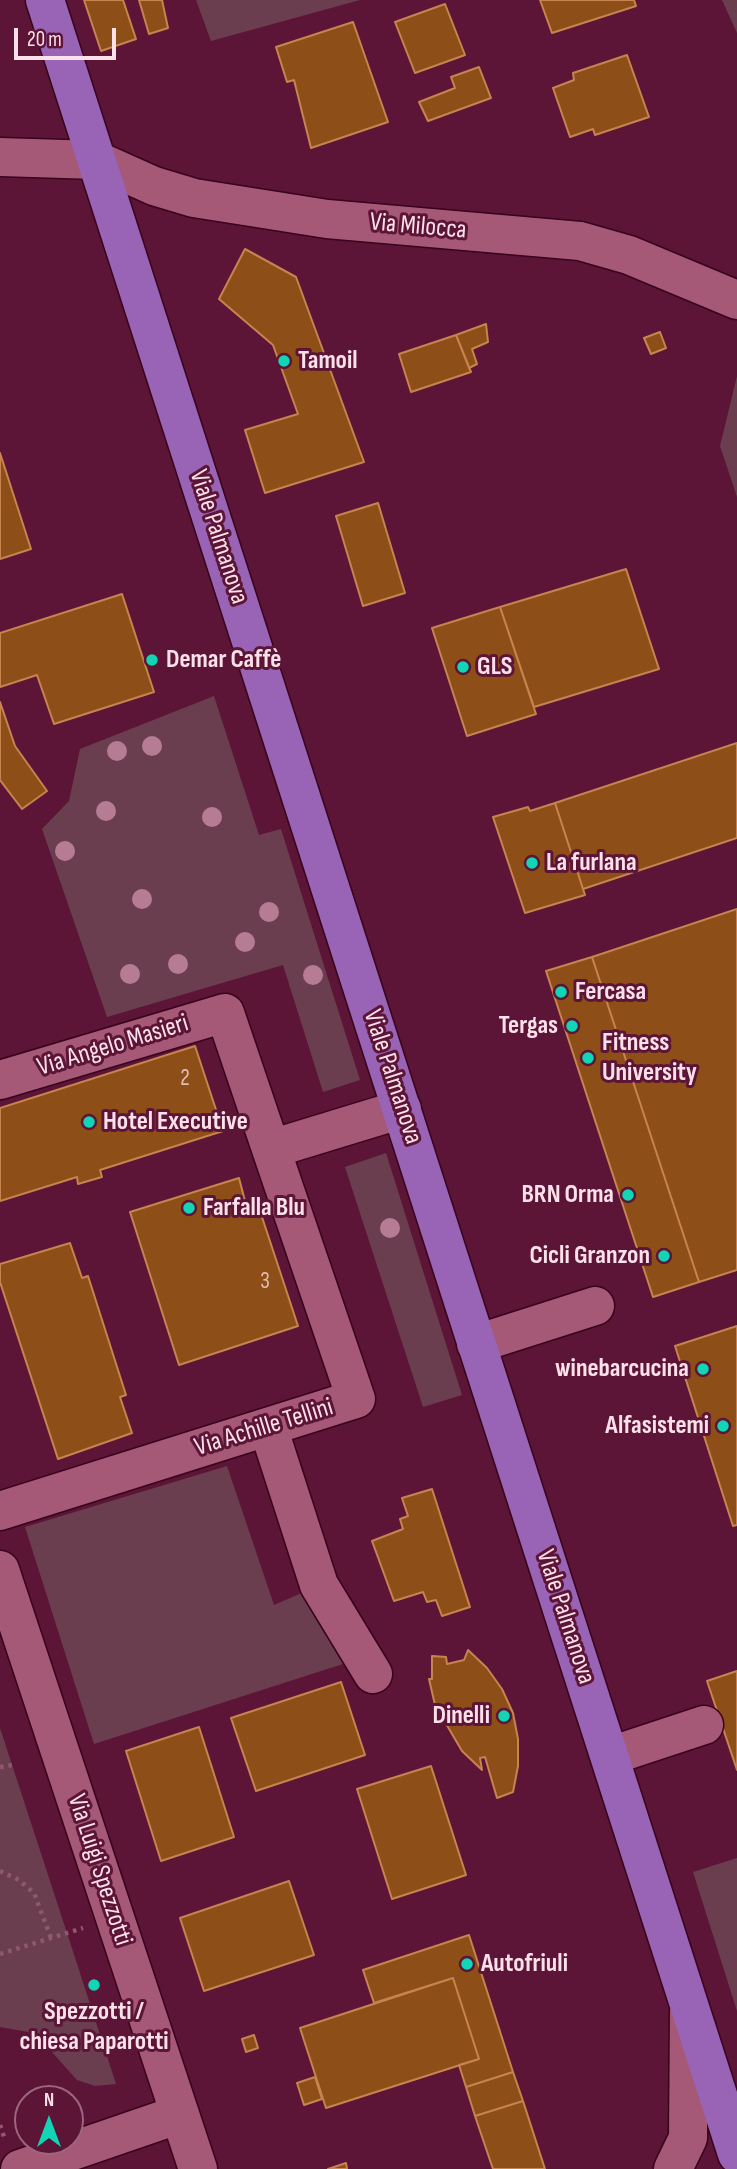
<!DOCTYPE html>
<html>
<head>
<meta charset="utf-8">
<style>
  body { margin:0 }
  #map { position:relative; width:737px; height:2169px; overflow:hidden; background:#5c1536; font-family:"Sofia Sans Condensed",sans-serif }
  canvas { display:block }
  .north { position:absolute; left:14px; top:2085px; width:70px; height:70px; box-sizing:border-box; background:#5c1536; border:2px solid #9c677e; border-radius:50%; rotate:0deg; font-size:19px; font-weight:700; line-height:28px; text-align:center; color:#fde1ea }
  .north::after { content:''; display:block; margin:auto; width:24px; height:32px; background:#11d5b4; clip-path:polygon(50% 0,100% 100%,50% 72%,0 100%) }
  .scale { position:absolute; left:14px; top:28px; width:102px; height:32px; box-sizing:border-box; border:4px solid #fde1ea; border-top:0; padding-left:9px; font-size:21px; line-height:24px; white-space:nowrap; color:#fde1ea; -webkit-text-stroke:5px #5c1536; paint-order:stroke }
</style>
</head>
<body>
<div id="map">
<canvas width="737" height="2169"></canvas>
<div class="north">N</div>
<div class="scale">20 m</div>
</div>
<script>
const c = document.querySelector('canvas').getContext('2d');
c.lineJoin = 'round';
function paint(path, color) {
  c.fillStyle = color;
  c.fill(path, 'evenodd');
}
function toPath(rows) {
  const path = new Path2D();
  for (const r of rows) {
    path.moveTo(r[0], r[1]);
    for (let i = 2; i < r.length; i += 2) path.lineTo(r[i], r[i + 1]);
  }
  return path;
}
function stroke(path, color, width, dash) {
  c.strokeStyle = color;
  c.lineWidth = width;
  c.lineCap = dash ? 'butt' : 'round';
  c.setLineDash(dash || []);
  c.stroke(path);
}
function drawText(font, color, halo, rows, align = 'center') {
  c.font = font + ' "Sofia Sans Condensed",sans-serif';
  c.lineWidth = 6;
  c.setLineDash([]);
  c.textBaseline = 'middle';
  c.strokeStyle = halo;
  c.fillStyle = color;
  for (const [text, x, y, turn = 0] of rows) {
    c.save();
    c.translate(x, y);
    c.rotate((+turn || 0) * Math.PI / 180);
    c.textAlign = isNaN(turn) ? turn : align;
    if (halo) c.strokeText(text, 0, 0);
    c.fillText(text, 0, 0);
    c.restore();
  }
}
paint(toPath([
  [196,0,360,0,211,41],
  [722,0,737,0,737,33],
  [737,376,737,497,720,446],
  [214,696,259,835,281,829,360,1080,323,1092,283,965,107,1017,42,829,69,801,80,749],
  [386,1153,462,1395,423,1407,345,1167],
  [227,1466,274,1605,304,1592,346,1663,94,1744,25,1527],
  [0,1728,67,1933,116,2084,95,2086,77,2080,41,2040,28,2032,0,2027],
  [737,1858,737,2011,693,1872]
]), '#6b3e4f');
const building = toPath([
  [84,0,123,0,136,39,101,51,84,0],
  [139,0,162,0,168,28,149,34,139,0],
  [540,0,634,0,636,6,552,33,540,0],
  [445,4,465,55,415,73,395,22,445,4],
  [353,22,388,122,311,148,294,80,287,82,276,47,353,22],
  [627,55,649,117,595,135,593,129,570,137,553,88,574,80,573,73,627,55],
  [479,67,491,98,428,121,419,102,455,88,451,77,479,67],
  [245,249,296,277,364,462,265,493,245,430,298,414,273,345,219,299,245,249],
  [486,324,488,342,472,349,477,364,469,368,456,335,486,324],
  [660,332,666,348,651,354,644,338,660,332],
  [456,335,471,372,411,392,399,354,456,335],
  [0,453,31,549,0,559,0,453],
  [378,503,405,593,363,606,336,516,378,503],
  [626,569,659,669,534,707,500,607,626,569],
  [122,594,154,692,54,724,37,675,0,687,0,633,122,594],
  [500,607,536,714,467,736,432,628,500,607],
  [0,702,15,746,47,791,22,809,0,780,0,702],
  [737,743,737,838,583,889,555,803,737,743],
  [555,803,585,895,525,913,493,817,528,807,530,811,555,803],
  [737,909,737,1270,699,1282,592,957,737,909],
  [592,957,699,1282,653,1297,546,971,592,957],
  [195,1046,223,1131,100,1170,102,1177,78,1184,77,1177,0,1201,0,1108,195,1046],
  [239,1178,245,1201,233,1206,236,1215,259,1208,298,1326,179,1365,130,1212,239,1178],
  [70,1243,82,1278,88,1276,126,1395,120,1397,132,1433,58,1459,0,1282,0,1264,70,1243],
  [737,1326,737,1525,733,1526,675,1346,737,1326],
  [432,1489,470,1607,442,1616,436,1600,427,1602,423,1592,394,1601,372,1541,403,1529,400,1519,408,1516,402,1498,432,1489],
  [468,1650,487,1668,502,1689,513,1713,518,1739,518,1766,513,1792,497,1798,485,1757,480,1758,482,1770,462,1751,435,1705,429,1679,432,1679,432,1656,446,1657,447,1664,464,1660,468,1650],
  [737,1671,737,1770,707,1681,737,1671],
  [341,1682,365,1755,256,1791,231,1718,341,1682],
  [199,1727,234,1837,161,1861,126,1751,199,1727],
  [431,1766,466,1875,392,1899,357,1789,431,1766],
  [289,1881,314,1955,204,1991,180,1918,289,1881],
  [469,1935,513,2072,466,2087,459,2065,479,2059,453,1978,374,2003,363,1970,469,1935],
  [453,1978,479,2059,326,2108,300,2028,453,1978],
  [254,2035,258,2048,246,2052,242,2039,254,2035],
  [513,2072,523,2101,475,2116,466,2087,513,2072],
  [315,2077,322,2099,304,2105,297,2083,315,2077],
  [523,2101,545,2169,493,2169,475,2116,523,2101],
  [346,2163,347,2169,328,2169,346,2163]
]);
paint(building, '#8e4e17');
stroke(building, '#c78350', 2);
const minor = toPath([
  [0,157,96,160,154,186,194,198,327,219,580,241,629,255,737,300],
  [0,1080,225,1013,271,1149],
  [476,1344,595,1306],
  [268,1427,319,1585,373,1674],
  [0,1511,356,1399,271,1149,402,1109],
  [0,1570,198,2169],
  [610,1756,704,1725],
  [20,2169,180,2114],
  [673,2169,688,2138,689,2012]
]);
const major = toPath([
  [45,0,737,2154]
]);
stroke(minor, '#38031d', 41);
stroke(major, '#38031d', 41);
stroke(toPath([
  [0,1767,12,1765],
  [0,1871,19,1880,34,1893,51,1938],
  [0,1954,83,1928],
  [0,2125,4,2137]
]), '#905771', 4.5, [3.5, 5]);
stroke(minor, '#a65877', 38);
stroke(major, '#9963b6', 38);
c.fillStyle = '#b57c94';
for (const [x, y] of [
  [152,746],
  [117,751],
  [106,811],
  [212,817],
  [65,851],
  [142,899],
  [269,912],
  [245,942],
  [178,964],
  [130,974],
  [313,975],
  [390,1228]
]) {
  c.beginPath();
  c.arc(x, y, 10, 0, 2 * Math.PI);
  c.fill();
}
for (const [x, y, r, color] of [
  [284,361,7,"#11d5b4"],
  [152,660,7,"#11d5b4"],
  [463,667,7,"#11d5b4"],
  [532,863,7,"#11d5b4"],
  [561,992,7,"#11d5b4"],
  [572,1026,7,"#11d5b4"],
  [588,1058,7,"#11d5b4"],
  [89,1122,7,"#11d5b4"],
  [628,1195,7,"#11d5b4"],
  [189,1208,7,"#11d5b4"],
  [664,1256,7,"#11d5b4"],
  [703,1369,7,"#11d5b4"],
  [723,1426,7,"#11d5b4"],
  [504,1716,7,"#11d5b4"],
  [467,1964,7,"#11d5b4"],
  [94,1985,7,"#11d5b4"]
]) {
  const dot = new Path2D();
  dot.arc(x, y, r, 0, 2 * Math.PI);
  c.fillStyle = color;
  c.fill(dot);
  stroke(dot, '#5c1536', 2.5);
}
drawText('23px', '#e1bcb5', null, [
  ["2",185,1079],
  ["3",265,1282]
]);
drawText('26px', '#fde1ea', '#5c1536', [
  ["Via Milocca",418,227,5],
  ["Viale Palmanova",218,537,72],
  ["Via Angelo Masieri",113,1046,-17],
  ["Viale Palmanova",392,1077,72],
  ["Via Achille Tellini",264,1428,-17],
  ["Viale Palmanova",565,1617,72],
  ["Via Luigi Spezzotti",99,1870,72]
]);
drawText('bold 26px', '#fde1ea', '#5c1536', [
  ["Tamoil",298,361],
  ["Demar Caffè",166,660],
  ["GLS",477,667],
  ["La furlana",546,863],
  ["Fercasa",575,992],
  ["Tergas",558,1026,"right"],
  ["Fitness",602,1043],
  ["University",602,1073],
  ["Hotel Executive",103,1122],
  ["BRN Orma",614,1195,"right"],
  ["Farfalla Blu",203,1208],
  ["Cicli Granzon",650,1256,"right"],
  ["winebarcucina",689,1369,"right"],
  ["Alfasistemi",709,1426,"right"],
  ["Dinelli",490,1716,"right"],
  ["Autofriuli",481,1964],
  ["Spezzotti /",94,2012,"center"],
  ["chiesa Paparotti",94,2042,"center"]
], 'left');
</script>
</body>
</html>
